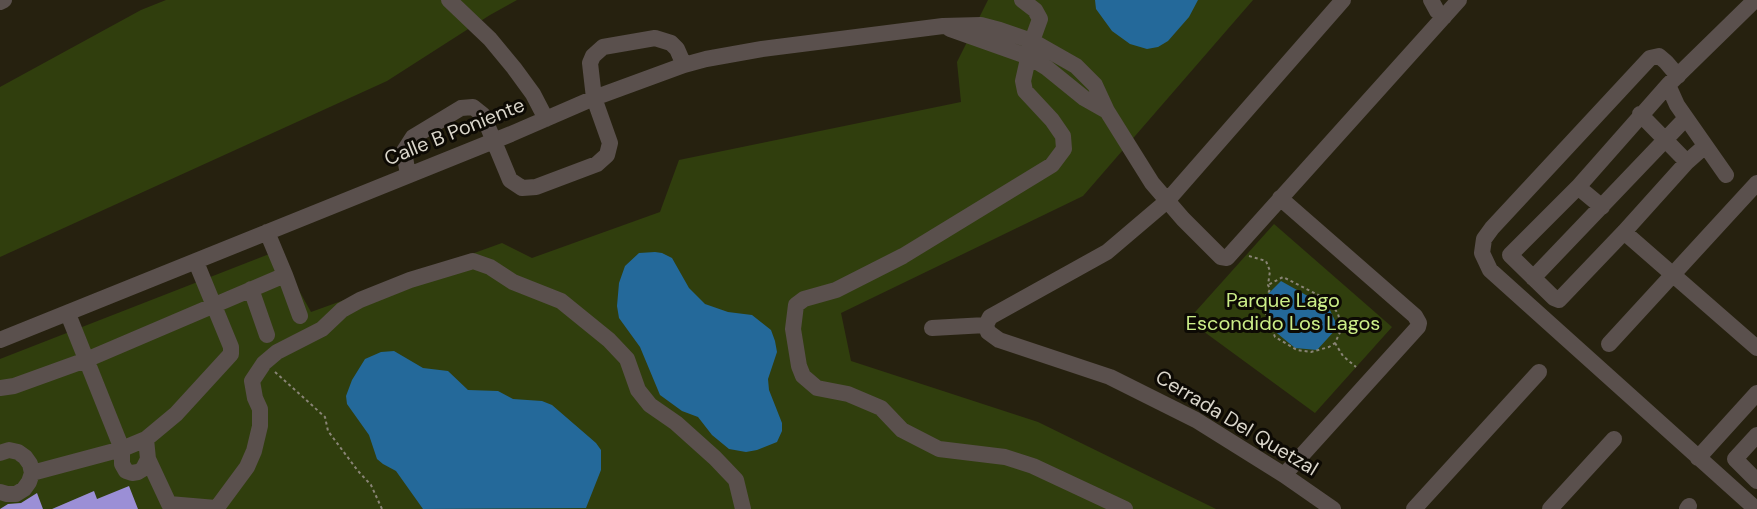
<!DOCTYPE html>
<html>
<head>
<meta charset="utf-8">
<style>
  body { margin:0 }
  canvas { display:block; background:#26210f }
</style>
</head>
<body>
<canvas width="1757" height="509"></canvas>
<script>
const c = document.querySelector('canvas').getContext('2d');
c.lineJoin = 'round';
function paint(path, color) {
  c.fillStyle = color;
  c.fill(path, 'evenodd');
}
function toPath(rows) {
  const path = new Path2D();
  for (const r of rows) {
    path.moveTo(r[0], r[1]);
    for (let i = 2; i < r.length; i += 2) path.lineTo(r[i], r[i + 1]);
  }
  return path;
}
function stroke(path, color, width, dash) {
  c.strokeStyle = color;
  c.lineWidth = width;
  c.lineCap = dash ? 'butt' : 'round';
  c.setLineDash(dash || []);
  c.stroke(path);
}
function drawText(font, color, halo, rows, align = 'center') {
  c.font = font + ' "DM Sans",sans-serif';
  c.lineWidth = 6;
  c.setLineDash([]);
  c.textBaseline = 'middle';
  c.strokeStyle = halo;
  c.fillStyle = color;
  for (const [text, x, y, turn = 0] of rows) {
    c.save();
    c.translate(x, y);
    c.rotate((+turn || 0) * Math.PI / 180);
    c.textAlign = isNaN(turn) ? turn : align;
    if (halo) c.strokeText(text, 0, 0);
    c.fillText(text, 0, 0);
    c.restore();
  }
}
paint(toPath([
  [166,0,517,0,490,15,387,81,0,257,0,87,141,10],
  [988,0,1253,0,1083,196,841,313,851,361,1038,422,1216,509,0,509,0,359,277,251,311,312,502,243,532,258,660,212,679,160,961,102,957,62],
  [1274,224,1392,327,1315,413,1188,320]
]), '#303e0d');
paint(toPath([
  [1095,0,1198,0,1189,17,1168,41,1158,47,1147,49,1130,44,1112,31,1096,9],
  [655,252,662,253,672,258,689,288,705,304,728,312,752,315,771,330,775,341,777,352,768,379,769,390,782,423,782,431,777,442,757,450,746,452,729,449,712,435,698,417,682,411,660,395,640,347,619,318,617,306,619,283,625,266,639,253],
  [1281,281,1329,308,1338,327,1317,350,1295,348,1272,329,1264,298],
  [394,351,423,368,448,371,468,390,498,391,513,399,542,401,552,405,596,443,601,450,601,470,586,508,423,509,396,471,383,464,377,459,369,435,347,404,346,396,352,380,365,359,381,352]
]), '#24699a');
paint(toPath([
  [129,486,138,509,52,509,94,491,97,499],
  [37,493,43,509,0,509,8,504,21,503]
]), '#9b8fd6');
stroke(toPath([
  [1249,256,1266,261,1270,271,1268,285,1270,289,1263,305,1275,337,1297,350,1311,352,1329,347,1335,343,1342,328,1338,314,1330,301,1283,277,1268,285],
  [1335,343,1343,356,1356,367],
  [275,372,325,417,328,431,358,471,371,485,382,509]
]), '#898476', 2, [3, 3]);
stroke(toPath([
  [449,0,490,39,514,68,533,94,546,119],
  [1022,0,1035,10,1040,19,1032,41,1023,81,1025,91,1052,120,1063,136,1064,149,1052,165,903,256,836,290,804,299,796,305,793,329,799,366,803,376,817,388,848,394,881,408,902,430,939,449,1005,457,1033,466,1125,509],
  [1431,0,1437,11,1444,17],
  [0,2,4,0],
  [950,29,1029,57,1047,68,1084,98,1107,111],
  [1678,76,1666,62,1659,56,1650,58,1492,228,1484,239,1482,253,1490,270,1756,509],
  [1668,85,1578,187,1510,255,1554,298,1559,300,1624,232,1687,162,1705,146],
  [1640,114,1687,162],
  [408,175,404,151,413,137,461,108,473,107,483,115,510,180,522,188,536,187,597,164,607,155,610,143,594,98,590,63,593,56,603,47,655,38,671,43,677,49,684,65],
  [1726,175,1677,105,1668,85,1755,0],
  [1578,187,1602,207],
  [1280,198,1415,316,1419,323,1418,327,1284,475],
  [1624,232,1757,348],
  [285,275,300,316],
  [1533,278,1686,118],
  [251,289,267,335],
  [68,314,122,449,122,464,126,471,132,473,138,472,143,469,148,459,146,439,176,414,231,354,231,347,196,262],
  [986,325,990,317,1107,252,1167,201,1343,0],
  [986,325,988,332,999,340,1110,377,1196,420,1284,475,1333,509],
  [932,328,986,325],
  [0,340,511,134,594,98,684,65,706,59,762,49,943,26,981,25,1000,30,1032,41,1076,66,1095,85,1107,111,1152,183,1183,219,1221,257,1227,258,1459,0],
  [1609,344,1757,183],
  [0,388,14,386,86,360,285,275,267,232],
  [1757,435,1735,459,1757,481],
  [0,453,9,450,18,452,25,457,30,464,32,473,29,482,24,489,16,494,7,494,0,492],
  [1698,458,1757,393],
  [148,459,169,504,216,508],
  [32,473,122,449,146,439],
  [216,509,247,467,254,451,260,426,260,409,255,398,252,381,264,363,277,352,322,329,342,310,360,300,410,280,473,261,490,267,513,282,561,301,609,340,627,359,638,390,650,405,676,423,715,458,736,480,743,509],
  [1414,509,1539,372],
  [1550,509,1614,439],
  [1687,509,1689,506]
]), '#5a504d', 16);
drawText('20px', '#dad6cb', '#0d0a04', [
  ["Calle B Poniente",455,133,-22],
  ["Cerrada Del Quetzal",1236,424,31]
]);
drawText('20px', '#ce8', '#0d0a04', [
  ["Parque Lago",1283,302],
  ["Escondido Los Lagos",1283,325]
]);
</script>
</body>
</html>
